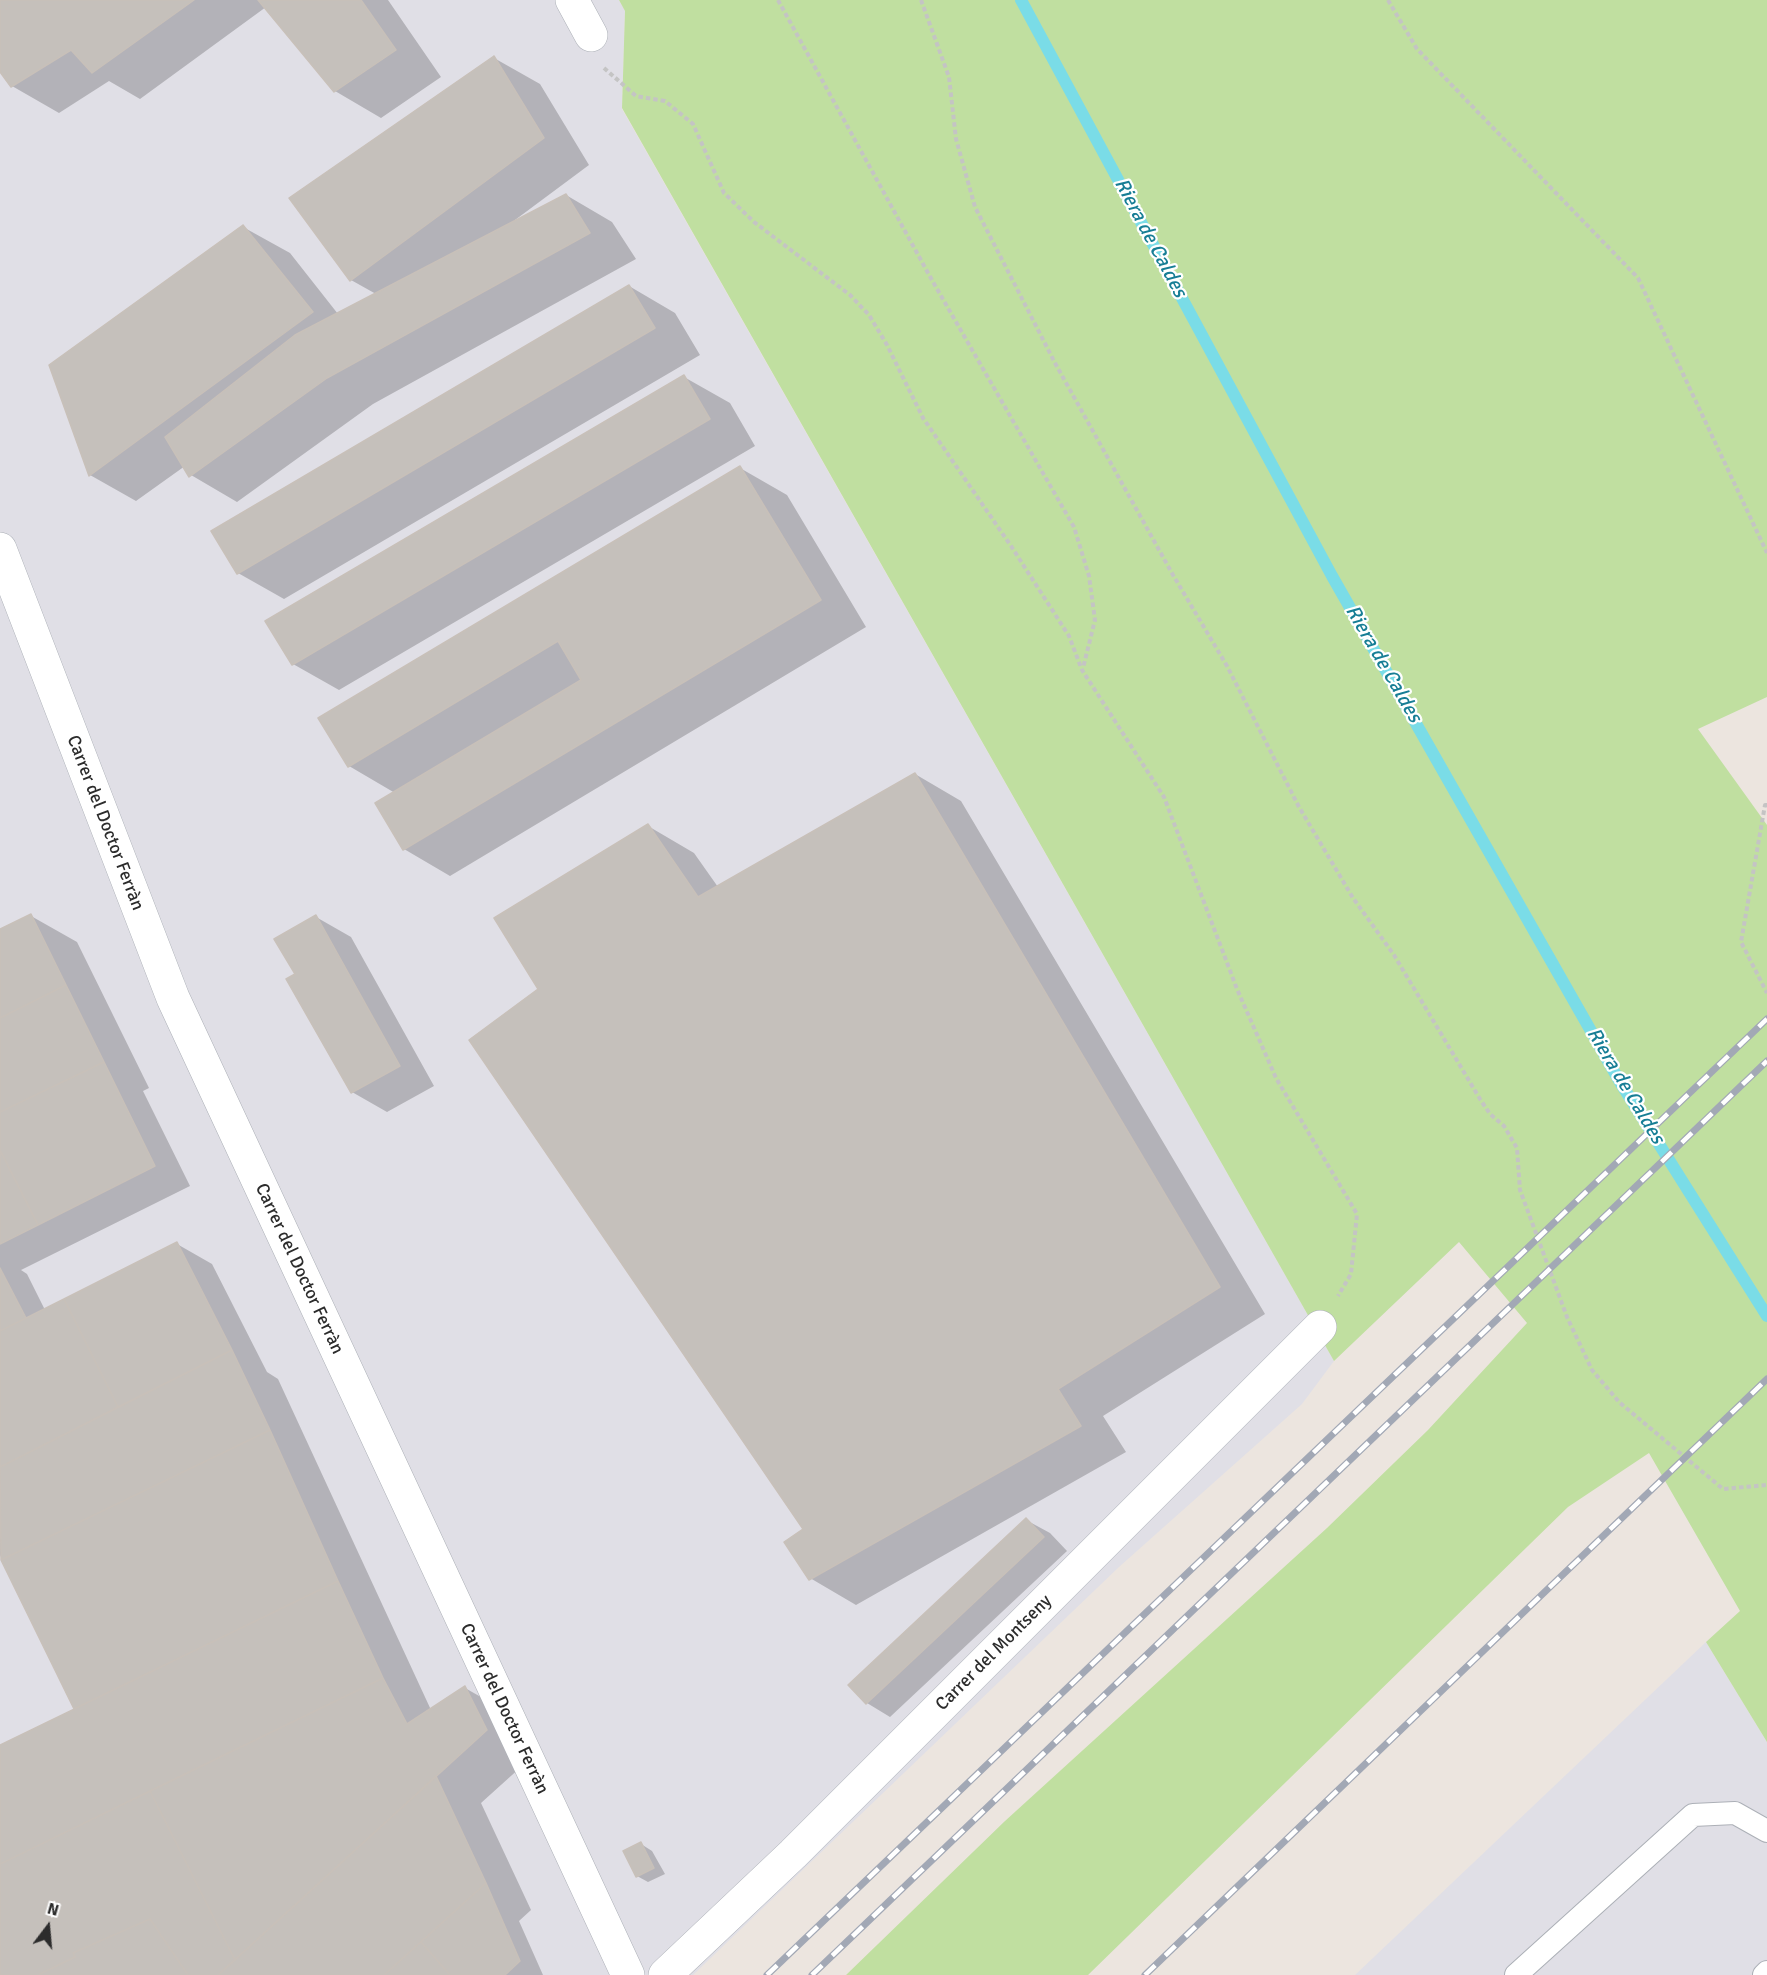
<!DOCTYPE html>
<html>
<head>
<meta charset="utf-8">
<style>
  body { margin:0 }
  #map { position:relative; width:1767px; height:1975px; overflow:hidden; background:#ece5df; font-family:Signika,sans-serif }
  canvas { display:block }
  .north { position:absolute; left:18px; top:1897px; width:60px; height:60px; -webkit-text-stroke:4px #fff; paint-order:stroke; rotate:16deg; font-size:16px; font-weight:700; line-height:24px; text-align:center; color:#2c2c2c }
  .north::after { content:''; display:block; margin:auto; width:21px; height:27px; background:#2c2c2c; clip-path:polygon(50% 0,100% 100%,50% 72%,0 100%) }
</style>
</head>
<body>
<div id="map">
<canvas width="1767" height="1975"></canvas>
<div class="north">N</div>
</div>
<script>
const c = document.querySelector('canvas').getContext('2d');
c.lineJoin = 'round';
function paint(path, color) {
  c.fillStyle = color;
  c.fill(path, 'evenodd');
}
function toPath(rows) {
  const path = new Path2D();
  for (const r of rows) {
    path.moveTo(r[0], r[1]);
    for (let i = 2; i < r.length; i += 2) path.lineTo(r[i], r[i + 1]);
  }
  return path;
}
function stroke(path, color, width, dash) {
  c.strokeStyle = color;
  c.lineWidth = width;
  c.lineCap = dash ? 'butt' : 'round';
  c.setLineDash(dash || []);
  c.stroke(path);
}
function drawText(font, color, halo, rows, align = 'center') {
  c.font = font + ' Signika,sans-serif';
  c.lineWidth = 4.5;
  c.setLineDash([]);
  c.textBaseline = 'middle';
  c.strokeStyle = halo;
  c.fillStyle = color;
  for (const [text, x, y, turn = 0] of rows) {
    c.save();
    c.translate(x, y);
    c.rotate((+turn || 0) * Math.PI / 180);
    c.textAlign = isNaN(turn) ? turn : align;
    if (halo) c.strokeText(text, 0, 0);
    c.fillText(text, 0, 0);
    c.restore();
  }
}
paint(toPath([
  [0,0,619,0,625,11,622,109,1334,1361,1302,1404,1119,1567,693,1975,0,1975],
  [1706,1642,1767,1742,1767,1975,1355,1975]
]), '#e0dfe6');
paint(toPath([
  [619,0,1767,0,1767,697,1698,729,1767,825,1767,1742,1706,1642,1740,1611,1649,1453,1568,1507,1088,1975,846,1975,1005,1821,1327,1528,1428,1430,1527,1323,1459,1242,1334,1361,622,108,625,11]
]), '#c0dfa0');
paint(toPath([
  [0,0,388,0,441,77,381,118,335,91,266,7,140,99,109,81,59,113,12,86,0,69],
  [494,58,540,84,589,165,515,220,516,221,566,195,612,222,636,259,373,404,237,502,191,475,185,466,136,501,90,475,243,227,290,253,338,314,376,294,351,280,291,198],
  [629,286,675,313,700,355,284,599,238,573],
  [684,377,730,403,755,446,339,690,293,664],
  [740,468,787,495,866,627,450,876,404,849,395,793,349,766],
  [915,774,961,801,1265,1314,1103,1416,1126,1452,856,1605,810,1578,805,1530,540,990,648,826,694,853,718,887],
  [31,916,77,942,149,1088,143,1091,190,1186,21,1270,27,1274,45,1310,177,1244,212,1264,267,1372,278,1379,431,1710,465,1688,511,1714,532,1757,481,1803,531,1910,519,1921,543,1975,0,1975,0,1746,76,1710,0,1555,0,931],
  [316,917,351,937,434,1086,387,1112,352,1092,297,974],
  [1026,1520,1050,1533,1067,1551,890,1717,867,1703],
  [641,1844,652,1851,665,1874,648,1882,637,1876]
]), '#0003');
stroke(toPath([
  [1021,0,1332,576,1620,1082,1767,1316]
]), '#7adce7', 12);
const building = toPath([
  [0,0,194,0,92,73,71,50,11,87,0,72,0,0],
  [258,0,361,0,396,50,334,92,258,0],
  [494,56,544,138,350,281,289,198,494,56],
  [566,194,590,233,327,378,189,477,165,437,295,335,566,194],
  [243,225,313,312,89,476,49,365,243,225],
  [629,285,655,328,237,574,211,531,629,285],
  [684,375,710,419,292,665,265,621,684,375],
  [740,466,821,600,403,850,375,803,581,680,558,641,348,767,318,718,740,466],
  [915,773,1220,1287,1058,1389,1081,1426,809,1580,784,1542,803,1529,469,1040,538,989,494,918,648,824,698,897,915,773],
  [31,914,66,985,0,1018,0,929,31,914],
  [316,915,400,1066,351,1093,286,979,295,974,274,939,316,915],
  [66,985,104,1062,0,1112,0,1018,66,985],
  [104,1062,155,1166,38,1225,0,1150,0,1112,104,1062],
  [0,1150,38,1225,0,1244,0,1150],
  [177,1242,232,1350,118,1407,64,1299,177,1242],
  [0,1268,26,1318,0,1331,0,1268],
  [64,1299,118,1407,0,1467,0,1331,64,1299],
  [232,1350,270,1430,1,1560,0,1467,232,1350],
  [270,1430,338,1581,74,1709,1,1560,270,1430],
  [1026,1518,1044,1537,866,1704,848,1685,1026,1518],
  [338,1581,383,1678,0,1864,0,1745,338,1581],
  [383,1678,407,1724,465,1686,487,1730,235,1960,150,1791,383,1678],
  [436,1776,486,1883,384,1975,218,1975,436,1776],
  [150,1791,235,1960,218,1975,188,1975,150,1919,73,1953,75,1957,38,1975,0,1975,0,1864,150,1791],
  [641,1842,654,1868,636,1877,623,1851,641,1842],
  [486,1883,520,1961,505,1975,450,1975,421,1942,486,1883],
  [150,1919,188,1975,38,1975,75,1957,73,1953,150,1919],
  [421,1942,450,1975,384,1975,421,1942]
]);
paint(building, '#c5c0bb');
stroke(building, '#c8c0b9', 1.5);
const service = toPath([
  [1516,1975,1693,1815,1735,1813,1767,1831],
  [1764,1975,1767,1972]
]);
const minor = toPath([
  [572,0,591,35],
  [0,549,173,998,628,1975],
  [665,1975,793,1854,1320,1327]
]);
stroke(service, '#acb0b7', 24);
stroke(minor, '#acb0b7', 34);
stroke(toPath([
  [778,0,933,282,1074,527,1089,576,1095,620,1083,668],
  [921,0,949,77,956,139,975,207,1055,363,1173,575,1227,666,1299,807,1353,898,1394,955,1480,1099,1490,1114,1504,1126,1517,1148,1520,1190,1567,1317,1592,1370,1619,1402,1723,1489,1767,1485],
  [1388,0,1417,49,1638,278,1767,553],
  [604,68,636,96,665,101,693,124,724,193,754,222,850,295,869,315,887,345,923,418,1011,546,1069,636,1082,670,1164,797,1237,989,1276,1078,1357,1214,1351,1274,1338,1296],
  [1767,805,1765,805,1741,942,1767,993]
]), '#c4c4c4', 4, [4.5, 3]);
stroke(service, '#fff', 22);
stroke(minor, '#fff', 33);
const rail = toPath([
  [767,1975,1767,1019],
  [812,1975,1767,1061],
  [1145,1975,1767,1379]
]);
stroke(rail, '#a2a8b5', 7);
stroke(rail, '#fff', 4.5, [14]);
drawText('18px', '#2c2c2c', '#fff', [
  ["Carrer del Doctor Ferràn",105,823,69],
  ["Carrer del Doctor Ferràn",299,1269,65],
  ["Carrer del Montseny",994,1653,-45],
  ["Carrer del Doctor Ferràn",504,1709,65]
]);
drawText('italic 20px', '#177e95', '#fff', [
  ["Riera de Caldes",1150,238,62],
  ["Riera de Caldes",1383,664,60],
  ["Riera de Caldes",1625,1086,59]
]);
</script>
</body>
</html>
